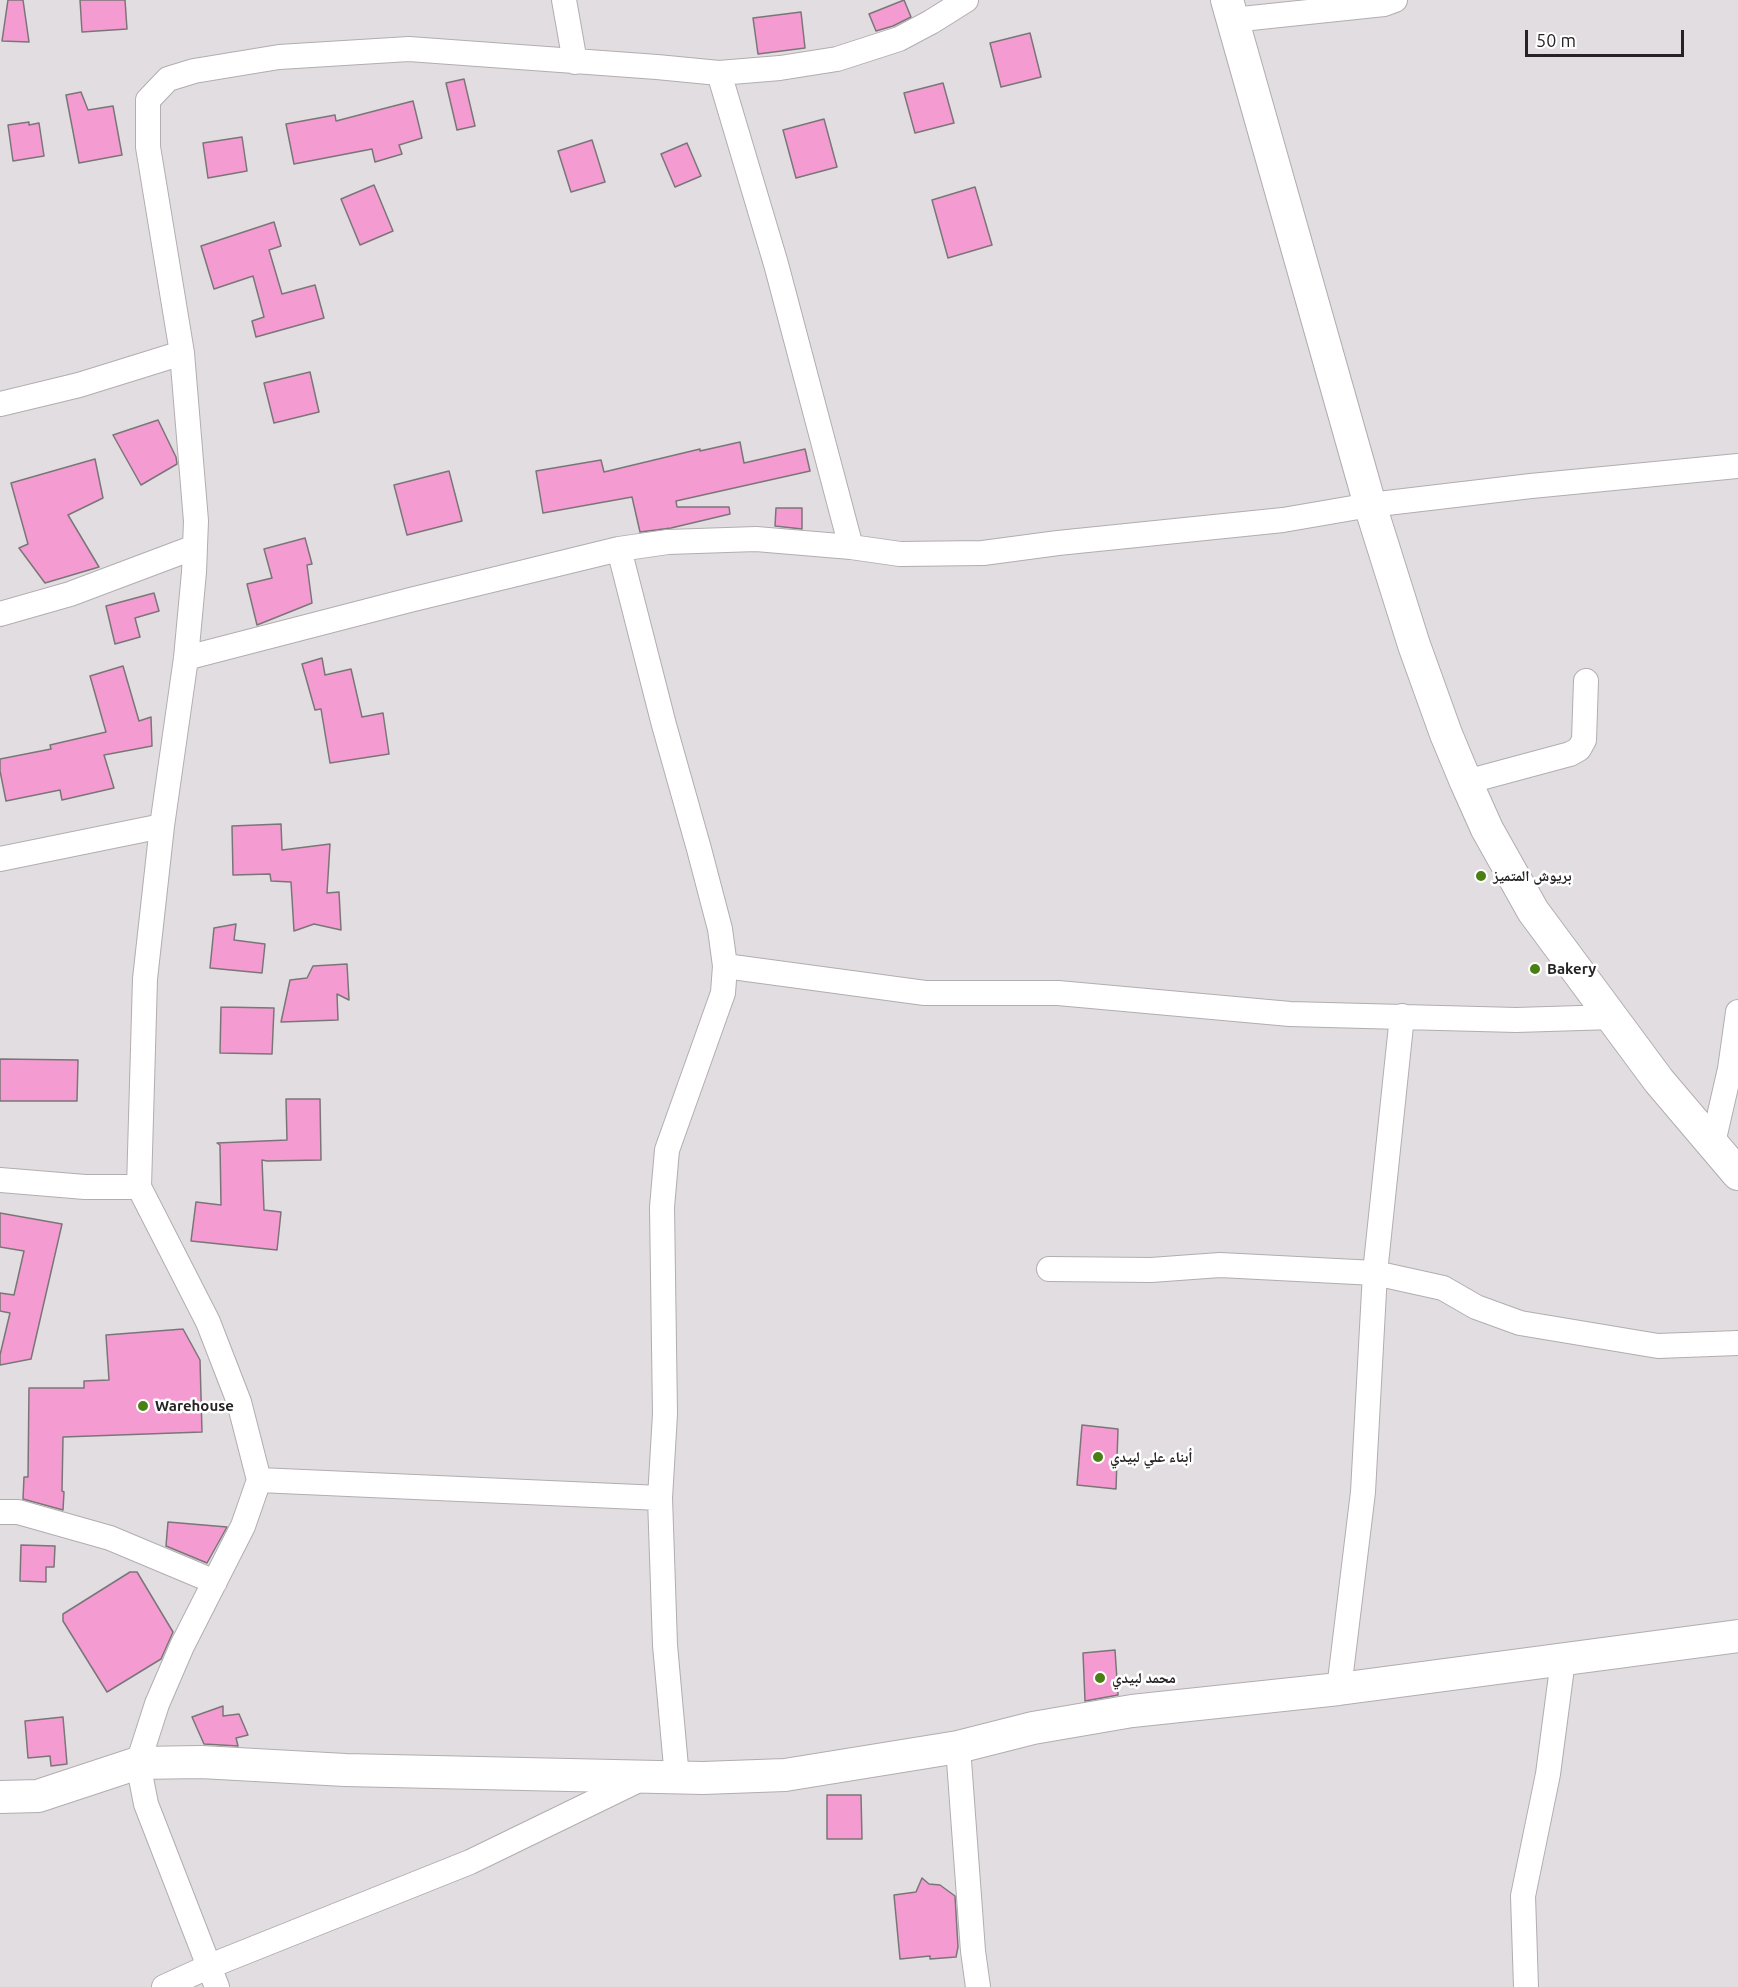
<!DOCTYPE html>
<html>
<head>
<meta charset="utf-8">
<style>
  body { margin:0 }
  #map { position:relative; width:1738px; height:1987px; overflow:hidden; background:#e2dde0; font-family:Ubuntu,sans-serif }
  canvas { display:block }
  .scale { position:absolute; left:1525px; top:30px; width:159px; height:27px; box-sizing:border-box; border:3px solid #252324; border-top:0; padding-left:8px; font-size:18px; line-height:21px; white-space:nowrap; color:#252324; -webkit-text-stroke:4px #fff; paint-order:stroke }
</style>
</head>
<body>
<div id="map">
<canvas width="1738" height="1987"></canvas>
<div class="scale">50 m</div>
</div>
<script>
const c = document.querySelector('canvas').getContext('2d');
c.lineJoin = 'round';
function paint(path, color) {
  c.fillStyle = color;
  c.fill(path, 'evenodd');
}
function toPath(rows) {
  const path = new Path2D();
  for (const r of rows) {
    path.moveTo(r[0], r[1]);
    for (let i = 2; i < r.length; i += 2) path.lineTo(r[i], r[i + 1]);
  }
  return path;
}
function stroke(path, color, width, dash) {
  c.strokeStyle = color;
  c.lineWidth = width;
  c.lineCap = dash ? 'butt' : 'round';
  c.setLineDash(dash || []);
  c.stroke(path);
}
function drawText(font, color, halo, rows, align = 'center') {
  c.font = font + ' Ubuntu,"Noto Naskh Arabic",sans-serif';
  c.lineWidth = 5;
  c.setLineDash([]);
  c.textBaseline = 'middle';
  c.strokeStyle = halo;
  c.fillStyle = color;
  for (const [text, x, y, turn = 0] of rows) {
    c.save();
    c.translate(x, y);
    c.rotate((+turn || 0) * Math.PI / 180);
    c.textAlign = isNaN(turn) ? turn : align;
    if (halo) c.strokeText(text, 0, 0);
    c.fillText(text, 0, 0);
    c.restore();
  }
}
const building = toPath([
  [8,0,23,0,29,42,2,41,8,0],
  [80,0,125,0,127,29,82,32,80,0],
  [904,0,911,17,893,26,876,31,869,14,904,0],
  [801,12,805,48,758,54,753,18,801,12],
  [1030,33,1041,77,1001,87,990,43,1030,33],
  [464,79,475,126,457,130,446,83,464,79],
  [943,83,954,123,915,133,904,93,943,83],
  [81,92,88,110,113,106,122,155,79,163,66,95,81,92],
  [413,101,422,138,399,145,402,154,375,162,372,149,294,164,286,124,335,115,336,121,413,101],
  [824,119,837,167,796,178,783,130,824,119],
  [29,122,29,125,39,123,44,156,13,161,8,125,29,122],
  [242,137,247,171,208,178,203,143,242,137],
  [592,140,605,182,571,192,558,151,592,140],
  [687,143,701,176,675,187,661,154,687,143],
  [374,185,393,231,360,245,341,199,374,185],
  [975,187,992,245,948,258,932,200,975,187],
  [274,222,281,246,269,250,282,294,315,285,324,318,256,337,252,321,264,317,253,276,214,289,201,246,274,222],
  [310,372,319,412,274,423,264,383,310,372],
  [158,420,176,457,177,464,141,485,113,435,158,420],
  [740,442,744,463,805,449,810,471,676,501,677,507,729,507,730,514,671,528,640,532,632,497,543,513,536,471,601,460,604,472,700,449,700,451,740,442],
  [95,459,103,498,68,515,99,567,45,583,19,548,28,544,11,483,95,459],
  [449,471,462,521,407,535,394,485,449,471],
  [776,508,802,508,802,529,775,526,776,508],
  [305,538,312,564,307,565,312,603,257,625,247,584,272,578,264,549,305,538],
  [154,593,159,611,135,618,140,637,115,644,106,606,154,593],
  [322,658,325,675,351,669,362,717,383,713,389,754,330,763,321,709,315,710,302,664,322,658],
  [123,666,139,721,151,717,152,746,104,755,114,788,62,800,60,790,6,801,0,771,0,759,51,749,50,745,106,732,90,676,123,666],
  [281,824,282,850,330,844,327,893,339,892,341,930,314,924,294,931,291,882,271,881,270,874,233,875,232,826,281,824],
  [236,924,234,940,265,944,262,973,210,968,214,928,236,924],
  [347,964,349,1000,337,994,338,1020,281,1022,290,980,307,978,313,966,347,964],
  [221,1007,274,1008,272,1054,220,1053,221,1007],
  [0,1059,78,1060,77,1101,0,1101,0,1059],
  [286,1099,320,1099,321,1160,267,1161,262,1160,264,1210,281,1212,277,1250,191,1241,196,1202,221,1205,220,1145,217,1143,287,1140,286,1099],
  [0,1213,62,1224,31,1359,0,1365,0,1355,10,1313,0,1311,0,1293,14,1295,24,1251,0,1247,0,1213],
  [183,1329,200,1360,202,1432,63,1437,62,1491,64,1492,63,1510,23,1499,24,1477,28,1477,29,1388,84,1388,84,1381,109,1380,106,1335,183,1329],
  [1082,1425,1118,1429,1116,1489,1077,1485,1082,1425],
  [168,1522,227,1527,207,1563,166,1546,168,1522],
  [21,1545,55,1546,54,1567,46,1567,46,1582,20,1581,21,1545],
  [130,1572,137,1572,173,1632,161,1659,107,1692,63,1621,63,1614,130,1572],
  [1115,1650,1118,1695,1085,1701,1083,1653,1115,1650],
  [223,1706,223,1716,239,1714,248,1735,236,1738,238,1746,204,1744,192,1717,223,1706],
  [63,1717,67,1764,51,1766,50,1756,28,1758,25,1721,63,1717],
  [827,1795,861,1795,862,1839,827,1839,827,1795],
  [922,1878,929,1884,940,1885,955,1896,958,1947,956,1957,930,1959,930,1956,900,1959,894,1895,916,1892,922,1878]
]);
paint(building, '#f49cd1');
stroke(building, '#7a7678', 1.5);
const minor = toPath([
  [564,0,575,62],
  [1232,20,1384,4,1395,0],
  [719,73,776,264,851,547],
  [182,353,196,521,194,572,186,658,162,826,145,979,139,1187,208,1322,239,1402,259,1480,243,1526,182,1646,157,1704,138,1763,146,1804,217,1987],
  [0,404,79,385,182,353,148,147,148,100,168,79,194,71,279,57,409,49,657,67,719,73,780,68,837,59,899,39,931,22,966,0],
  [619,549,664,725,699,849,720,929,725,966,723,993,667,1150,662,1207,665,1414,660,1498,665,1645,677,1778],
  [0,614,70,594,195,547],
  [186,658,410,600,619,549,668,542,756,539,851,547,900,554,983,553,1058,543,1283,520,1370,505,1531,486,1738,466],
  [1466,782,1570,754,1579,749,1584,740,1586,681],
  [0,859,162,826],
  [725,966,925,993,1058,993,1290,1014,1516,1020,1613,1017],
  [1713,1143,1730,1069,1738,1012],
  [0,1180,85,1187,139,1187],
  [1049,1269,1151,1270,1220,1265,1375,1273,1443,1288,1476,1307,1520,1323,1658,1346,1738,1343],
  [259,1480,660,1498],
  [0,1512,18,1512,110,1538,215,1582],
  [1339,1689,1363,1492,1375,1273,1402,1016],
  [958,1747,973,1951,978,1987],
  [164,1987,210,1966,470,1862,645,1777],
  [1526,1987,1523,1896,1548,1774,1563,1660]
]);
const tertiary = toPath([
  [1227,0,1370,505,1414,645,1446,734,1466,782,1487,829,1533,911,1659,1081,1738,1174],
  [0,1797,38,1796,138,1763,201,1762,345,1770,703,1778,785,1775,958,1747,1033,1728,1132,1711,1339,1689,1738,1636]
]);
stroke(minor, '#b2adb0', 26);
stroke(tertiary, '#b2adb0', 34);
stroke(minor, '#fff', 24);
stroke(tertiary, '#fff', 32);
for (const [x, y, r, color] of [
  [1481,876,6,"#4a7f13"],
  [1535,969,6,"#4a7f13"],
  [143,1406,6,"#4a7f13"],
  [1098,1457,6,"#4a7f13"],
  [1100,1678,6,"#4a7f13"]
]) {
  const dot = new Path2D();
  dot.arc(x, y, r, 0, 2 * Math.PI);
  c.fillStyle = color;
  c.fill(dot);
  stroke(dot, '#fff', 2);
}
drawText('bold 15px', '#252324', '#fff', [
  ["بريوش المتميز",1493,876],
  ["Bakery",1547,969],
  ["Warehouse",155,1406],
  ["أبناء علي لبيدي",1110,1457],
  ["محمد لبيدي",1112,1678]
], 'left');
</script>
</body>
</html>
